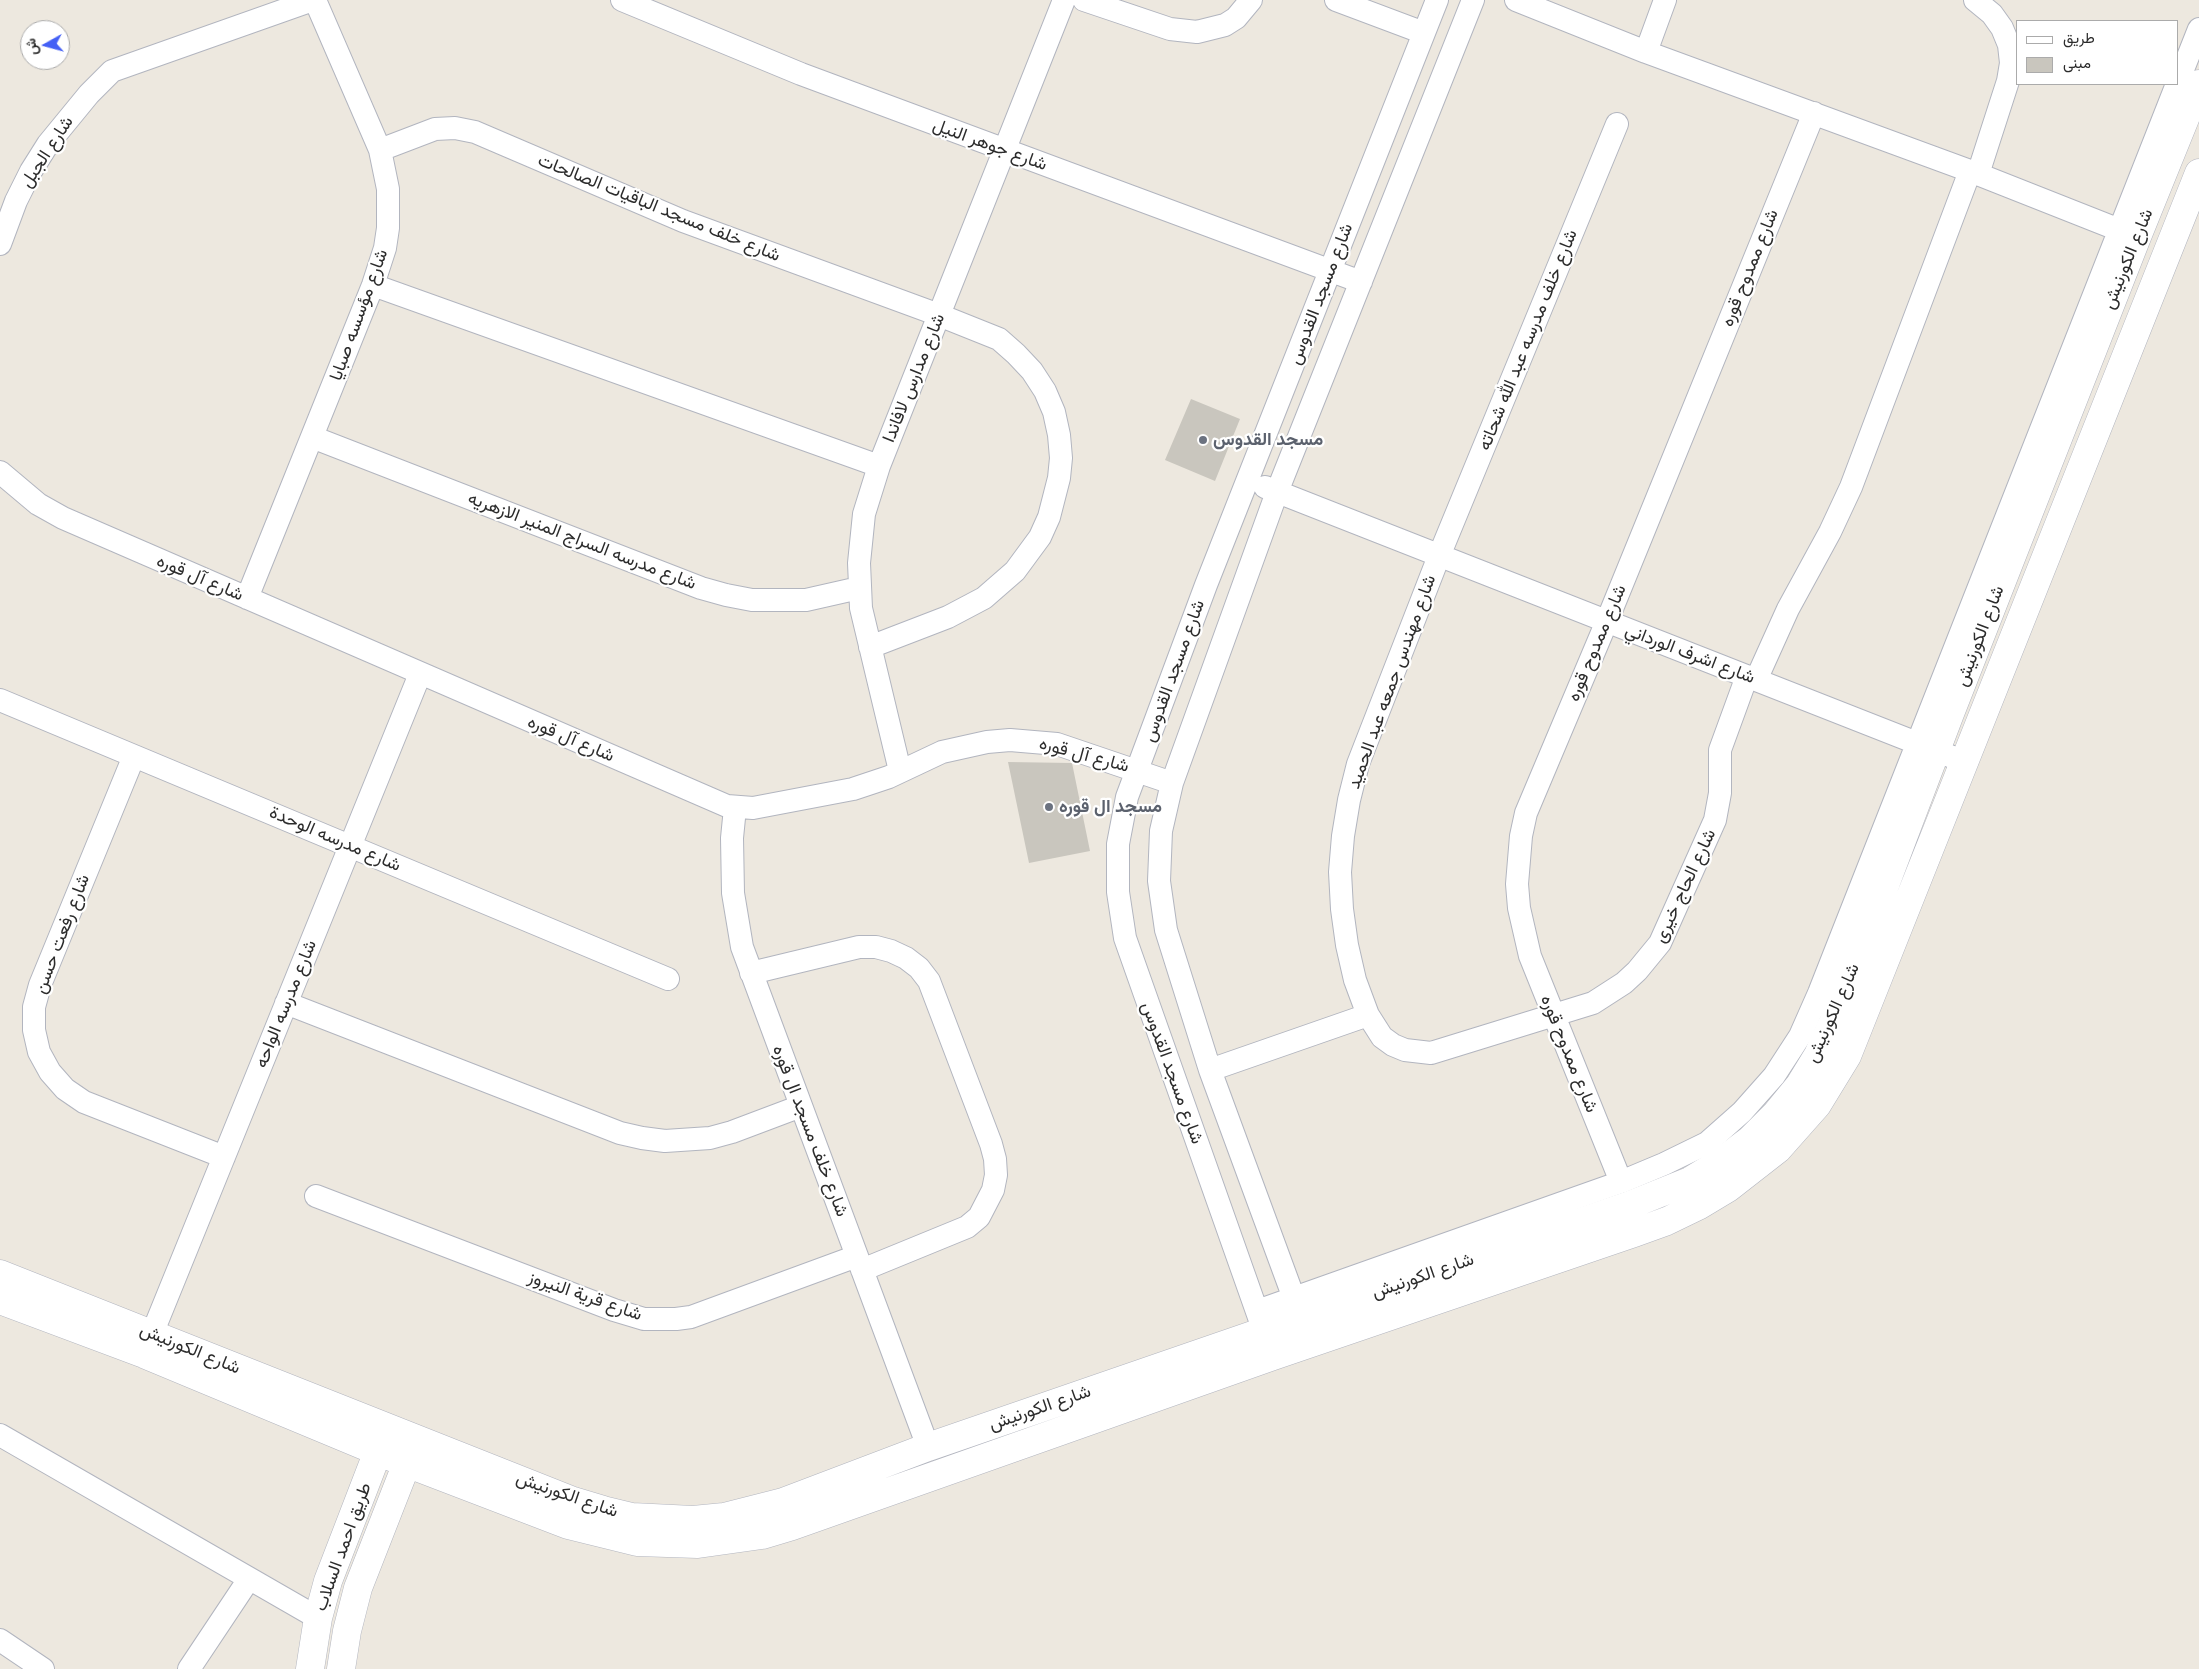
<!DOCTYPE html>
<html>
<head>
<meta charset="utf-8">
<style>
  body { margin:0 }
  #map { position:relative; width:2199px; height:1669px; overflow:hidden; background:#ede8df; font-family:"PT Sans",Vazirmatn,sans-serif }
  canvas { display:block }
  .legend { position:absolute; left:2016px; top:20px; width:162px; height:65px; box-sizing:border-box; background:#fff; border:1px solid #ababab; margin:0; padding:6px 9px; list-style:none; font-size:15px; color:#2c2c2c }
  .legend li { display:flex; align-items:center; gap:10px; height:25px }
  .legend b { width:25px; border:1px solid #ababab }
  .north { position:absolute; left:20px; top:20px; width:50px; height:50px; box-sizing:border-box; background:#fff; border:1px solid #ababab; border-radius:50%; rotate:263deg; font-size:14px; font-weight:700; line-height:20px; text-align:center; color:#2c2c2c }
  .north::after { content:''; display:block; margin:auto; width:18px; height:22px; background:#4460f5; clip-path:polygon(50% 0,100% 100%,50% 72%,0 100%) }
</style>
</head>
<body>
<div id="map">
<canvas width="2199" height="1669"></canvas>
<ul class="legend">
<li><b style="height:6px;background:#fff"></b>طريق</li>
<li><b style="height:14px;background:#c9c6be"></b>مبنى</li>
</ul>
<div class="north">ش</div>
</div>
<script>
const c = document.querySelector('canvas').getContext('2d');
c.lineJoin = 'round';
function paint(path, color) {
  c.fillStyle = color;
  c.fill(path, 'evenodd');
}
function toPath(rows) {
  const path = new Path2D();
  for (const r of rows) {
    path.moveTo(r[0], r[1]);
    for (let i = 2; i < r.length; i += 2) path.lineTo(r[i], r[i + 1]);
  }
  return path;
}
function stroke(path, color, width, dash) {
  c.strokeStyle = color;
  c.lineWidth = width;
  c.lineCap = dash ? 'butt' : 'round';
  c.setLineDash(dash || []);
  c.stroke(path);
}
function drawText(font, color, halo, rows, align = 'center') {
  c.font = font + ' "PT Sans",Vazirmatn,sans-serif';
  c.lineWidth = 4.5;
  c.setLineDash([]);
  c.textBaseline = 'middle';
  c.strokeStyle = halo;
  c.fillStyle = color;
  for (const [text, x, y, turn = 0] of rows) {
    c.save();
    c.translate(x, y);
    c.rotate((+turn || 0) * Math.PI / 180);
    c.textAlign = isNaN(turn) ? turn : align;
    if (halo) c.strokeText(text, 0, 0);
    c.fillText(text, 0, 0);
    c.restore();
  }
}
paint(toPath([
  [1191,399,1240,419,1215,481,1165,460],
  [1008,762,1072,763,1090,851,1029,863]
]), '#c9c6be');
const street = toPath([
  [622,0,801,74,1361,282],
  [1084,0,1170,29,1197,32,1225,25,1236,18,1251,0],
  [1336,0,1424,33],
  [1516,0,1646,52,1970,171,2132,235],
  [1975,0,1992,14,2002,28,2009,45,2011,63,2008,81,1978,174],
  [1646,52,1665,0],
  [2178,82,2199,29],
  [1617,124,1439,556,1358,764,1349,800,1343,836,1340,872,1342,909,1347,945,1355,980,1368,1015,1382,1037,1393,1045,1405,1050,1431,1053,1444,1049,1593,1003,1624,983,1637,971,1660,943,1715,820,1720,793,1720,750,1747,676],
  [380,150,435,129,455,128,475,132,683,221,939,315,999,339,1016,354,1032,371,1045,391,1054,412,1059,435,1061,458,1059,478,1049,517,1040,537,1015,571,984,598,948,617,870,647],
  [0,244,16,201,31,171,48,144,89,94,112,71,313,0],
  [373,285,879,466],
  [312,437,701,588,726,595,752,600,806,600,859,588],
  [0,472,38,504,63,518,727,806,753,808,853,789,889,777,942,752,987,742,1010,740,1057,744,1172,783],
  [1265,487,1965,762],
  [247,598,373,285,385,248,388,228,388,189,380,150,315,0],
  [1756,680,1788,609,1830,532,1851,487,1970,171],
  [0,700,668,979],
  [134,756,40,985,34,1007,34,1030,39,1052,50,1072,65,1089,84,1102,224,1157],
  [900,771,861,608,859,563,864,514,879,466,1064,0],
  [735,808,732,838,733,893,742,947,928,1447],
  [751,973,859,947,876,947,891,951,906,958,919,968,929,981,991,1144,995,1159,996,1175,993,1190,979,1217,967,1227,862,1270],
  [286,1003,620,1133,642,1138,665,1141,710,1138,732,1132,801,1106],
  [1210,1070,1368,1015],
  [1621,1182,1530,956,1519,908,1517,884,1521,836,1526,813,1607,621,1814,113],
  [316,1196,614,1310,644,1319,676,1319,691,1317,857,1256],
  [1257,1311,1621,1182,1664,1164,1707,1143,1742,1112,1774,1076,1800,1036,1819,993,2177,84],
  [1299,1312,1210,1070,1166,930,1159,881,1161,831,1172,783,1277,492,1473,0],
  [1261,1323,1125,938,1118,892,1118,844,1127,797,1206,585,1437,0],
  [152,1334,420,674],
  [0,1435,318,1618],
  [0,1640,43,1669],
  [189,1669,249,1579]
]);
const secondary = toPath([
  [0,1274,573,1501,603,1510,632,1517,693,1520,724,1517,783,1502,928,1447,1630,1205,1690,1181,1721,1162,1750,1140,1776,1114,1799,1086,1818,1055,1833,1022,1949,716,2137,237,2199,84],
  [0,1300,144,1354,406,1463,568,1525,637,1542,698,1544,762,1535,792,1526,1273,1356,1634,1233,1667,1221,1698,1206,1728,1188,1778,1149,1817,1105,1847,1056,2199,173],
  [310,1669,318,1618,328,1581,385,1433],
  [341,1669,347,1631,358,1588,414,1445]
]);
stroke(street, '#b2b5bf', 24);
stroke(secondary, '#b2b5bf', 29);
stroke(street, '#fff', 22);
stroke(secondary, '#fff', 28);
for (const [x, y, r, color] of [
  [1203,440,5,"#6b7280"],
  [1049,807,5,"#6b7280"]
]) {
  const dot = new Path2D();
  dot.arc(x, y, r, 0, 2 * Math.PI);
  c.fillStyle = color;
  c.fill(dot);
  stroke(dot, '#fff', 2);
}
drawText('18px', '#2c2c2c', '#fff', [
  ["شارع جوهر النيل",990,145,20],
  ["شارع الجبل",47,152,-57],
  ["شارع خلف مسجد الباقيات الصالحات",659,208,22],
  ["شارع الكورنيش",2128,259,-68],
  ["شارع ممدوح قوره",1750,268,-68],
  ["شارع مسجد القدوس",1321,294,-69],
  ["شارع مؤسسه صبايا",359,315,-70],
  ["شارع خلف مدرسه عبد الله شحاته",1528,340,-68],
  ["شارع مدارس لافاندا",914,378,-68],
  ["شارع مدرسه السراج المنير الازهريه",582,541,21],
  ["شارع آل قوره",200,578,23],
  ["شارع الكورنيش",1980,636,-69],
  ["شارع ممدوح قوره",1597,643,-67],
  ["شارع اشرف الورداني",1690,654,21],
  ["شارع مسجد القدوس",1174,671,-70],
  ["شارع مهندس جمعه عبد الحميد",1392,682,-70],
  ["شارع آل قوره",571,739,23],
  ["شارع آل قوره",1084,755,15],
  ["شارع مدرسه الوحدة",335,839,23],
  ["شارع الحاج خيرى",1685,886,-65],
  ["شارع رفعت حسن",62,934,-69],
  ["شارع مدرسه الواحه",286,1004,-68],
  ["شارع الكورنيش",1833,1013,-66],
  ["شارع ممدوح قوره",1569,1054,68],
  ["شارع مسجد القدوس",1172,1073,70],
  ["شارع خلف مسجد ال قوره",810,1131,69],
  ["شارع الكورنيش",1423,1276,-19],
  ["شارع قرية النيروز",585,1296,19],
  ["شارع الكورنيش",190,1349,22],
  ["شارع الكورنيش",1040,1408,-19],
  ["شارع الكورنيش",567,1495,19],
  ["طريق احمد السلاب",343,1547,-70]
]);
drawText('bold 18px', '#5b616d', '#fff', [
  ["مسجد القدوس",1213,440],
  ["مسجد ال قوره",1059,807]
], 'left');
</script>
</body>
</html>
